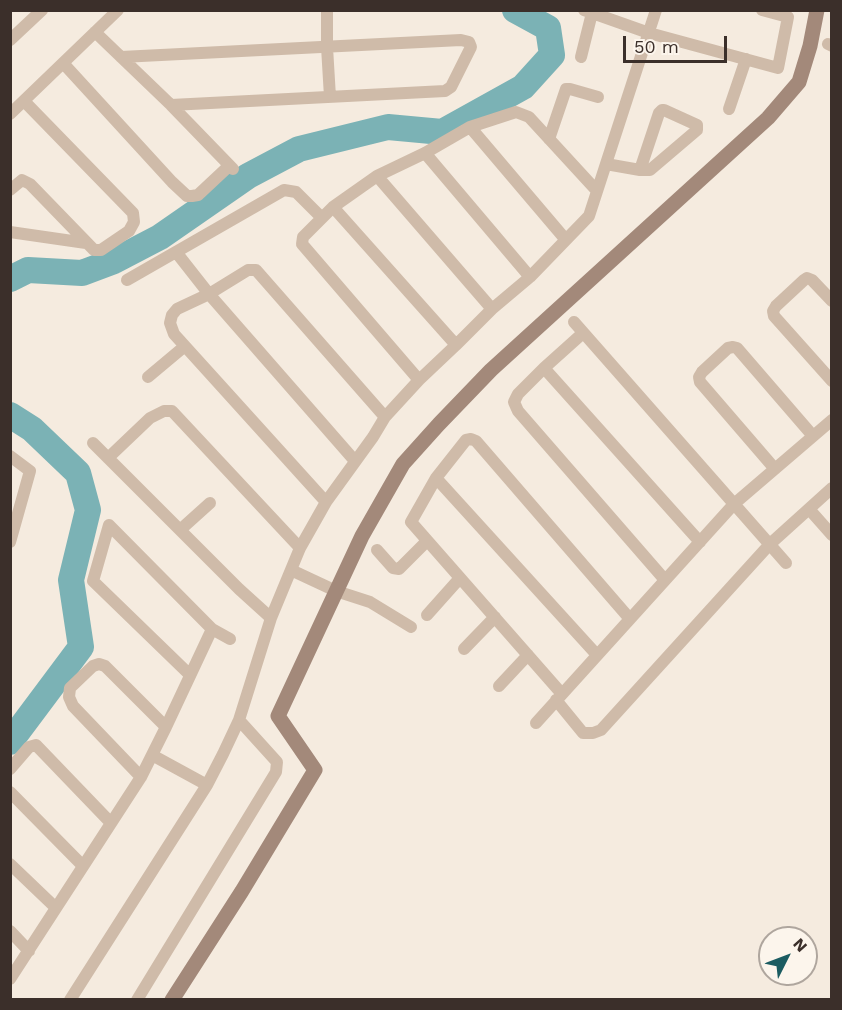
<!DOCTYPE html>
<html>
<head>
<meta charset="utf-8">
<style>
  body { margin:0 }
  #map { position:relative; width:842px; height:1010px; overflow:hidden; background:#f5ebdf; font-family:"Work Sans",sans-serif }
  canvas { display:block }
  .frame { position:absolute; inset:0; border:12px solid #3b2f2a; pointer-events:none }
  .north { position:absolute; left:758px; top:926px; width:60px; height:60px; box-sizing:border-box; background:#fcf5ec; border:2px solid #afa69e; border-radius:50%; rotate:48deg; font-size:16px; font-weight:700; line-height:24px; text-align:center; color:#3b2f2a }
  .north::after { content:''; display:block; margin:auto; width:21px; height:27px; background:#1b5c61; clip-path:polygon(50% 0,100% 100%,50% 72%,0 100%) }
  .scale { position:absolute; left:623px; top:36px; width:104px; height:27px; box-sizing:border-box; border:3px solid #3b2f2a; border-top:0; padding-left:8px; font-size:18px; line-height:21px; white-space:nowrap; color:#3b2f2a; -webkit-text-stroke:4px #fcf5ec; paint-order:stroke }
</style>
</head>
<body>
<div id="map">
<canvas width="842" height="1010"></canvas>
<div class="frame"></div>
<div class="north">N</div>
<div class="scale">50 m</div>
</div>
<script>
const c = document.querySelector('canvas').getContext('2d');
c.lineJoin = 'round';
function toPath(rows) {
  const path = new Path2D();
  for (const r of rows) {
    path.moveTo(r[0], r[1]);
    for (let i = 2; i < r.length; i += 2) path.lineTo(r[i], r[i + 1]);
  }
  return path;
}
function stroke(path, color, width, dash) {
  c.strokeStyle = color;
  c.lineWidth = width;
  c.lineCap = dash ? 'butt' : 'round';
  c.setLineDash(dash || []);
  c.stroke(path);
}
stroke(toPath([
  [10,279,28,270,82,273,114,261,160,237,248,176,299,149,388,127,442,132,523,87,552,55,548,28,515,10],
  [10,415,32,429,78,473,88,510,71,580,81,647,10,742]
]), '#7bb2b5', 26);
stroke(toPath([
  [327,10,327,47,330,97],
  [584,10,649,33,778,68,788,17,762,10],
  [95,32,171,105,233,169],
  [10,40,42,10],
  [828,44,832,46],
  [121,57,461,40,469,42,471,47,451,87,445,91,171,105],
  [581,57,592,13],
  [63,63,172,182,187,196,192,196,198,195,229,166],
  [729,109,746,59],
  [10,114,118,10],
  [470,127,566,240],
  [549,139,566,89,570,89,598,97],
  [425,153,530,277],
  [606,164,640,170,650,170,697,130,697,125,664,110,662,110,659,113,640,170],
  [377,176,492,309],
  [10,190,22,180,30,184,94,250,101,250,129,231,134,222,133,213,24,101],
  [333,207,456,345],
  [10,232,86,243],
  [176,252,209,294,355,461],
  [127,280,284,190,296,192,321,217],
  [832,301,812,280,807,278,804,280,776,306,773,311,774,316,832,381],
  [574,322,786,563],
  [583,333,544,368,518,394,514,402,518,411,665,580],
  [544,368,700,542],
  [148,377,185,346],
  [419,380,302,244,303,237,333,207,377,176,425,153,470,127,516,112,529,117,597,191],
  [93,443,239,589,271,618],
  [10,456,30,471,10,542],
  [108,458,150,418,164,411,172,411,300,548],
  [775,469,700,382,699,377,702,372,728,348,733,347,737,348,813,436],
  [436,478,597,655],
  [326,502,174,334,170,323,172,315,177,309,209,294,248,270,256,270,385,417],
  [809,509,832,535],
  [180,530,210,503],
  [377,550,393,568,399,569,427,541],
  [291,570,336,591,370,602,411,627],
  [427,615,460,578],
  [464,649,495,617],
  [190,675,93,581,109,525,212,629,230,639],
  [499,686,528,655],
  [562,694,411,522,436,478,466,440,471,439,476,441,630,619],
  [556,700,583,733,593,733,601,730,770,544,832,488],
  [536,723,734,504,832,420],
  [152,755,207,785],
  [10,769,29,747,36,745,111,823],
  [141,777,73,706,69,697,70,688,93,666,99,664,105,666,166,727],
  [10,792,83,866],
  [10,864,56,908],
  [10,931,29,951],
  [10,979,141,777,166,727,212,629],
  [70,1000,207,785,223,754,239,720,271,618,300,548,326,502,373,437,385,417,419,380,456,345,492,309,530,277,589,216,656,10],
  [137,1000,276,772,277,762,239,720]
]), '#cfbba9', 12);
stroke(toPath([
  [172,1000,242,891,315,770,278,716,362,536,403,464,439,424,491,370,768,118,799,82,810,46,817,10]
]), '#a3897a', 15);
</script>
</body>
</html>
